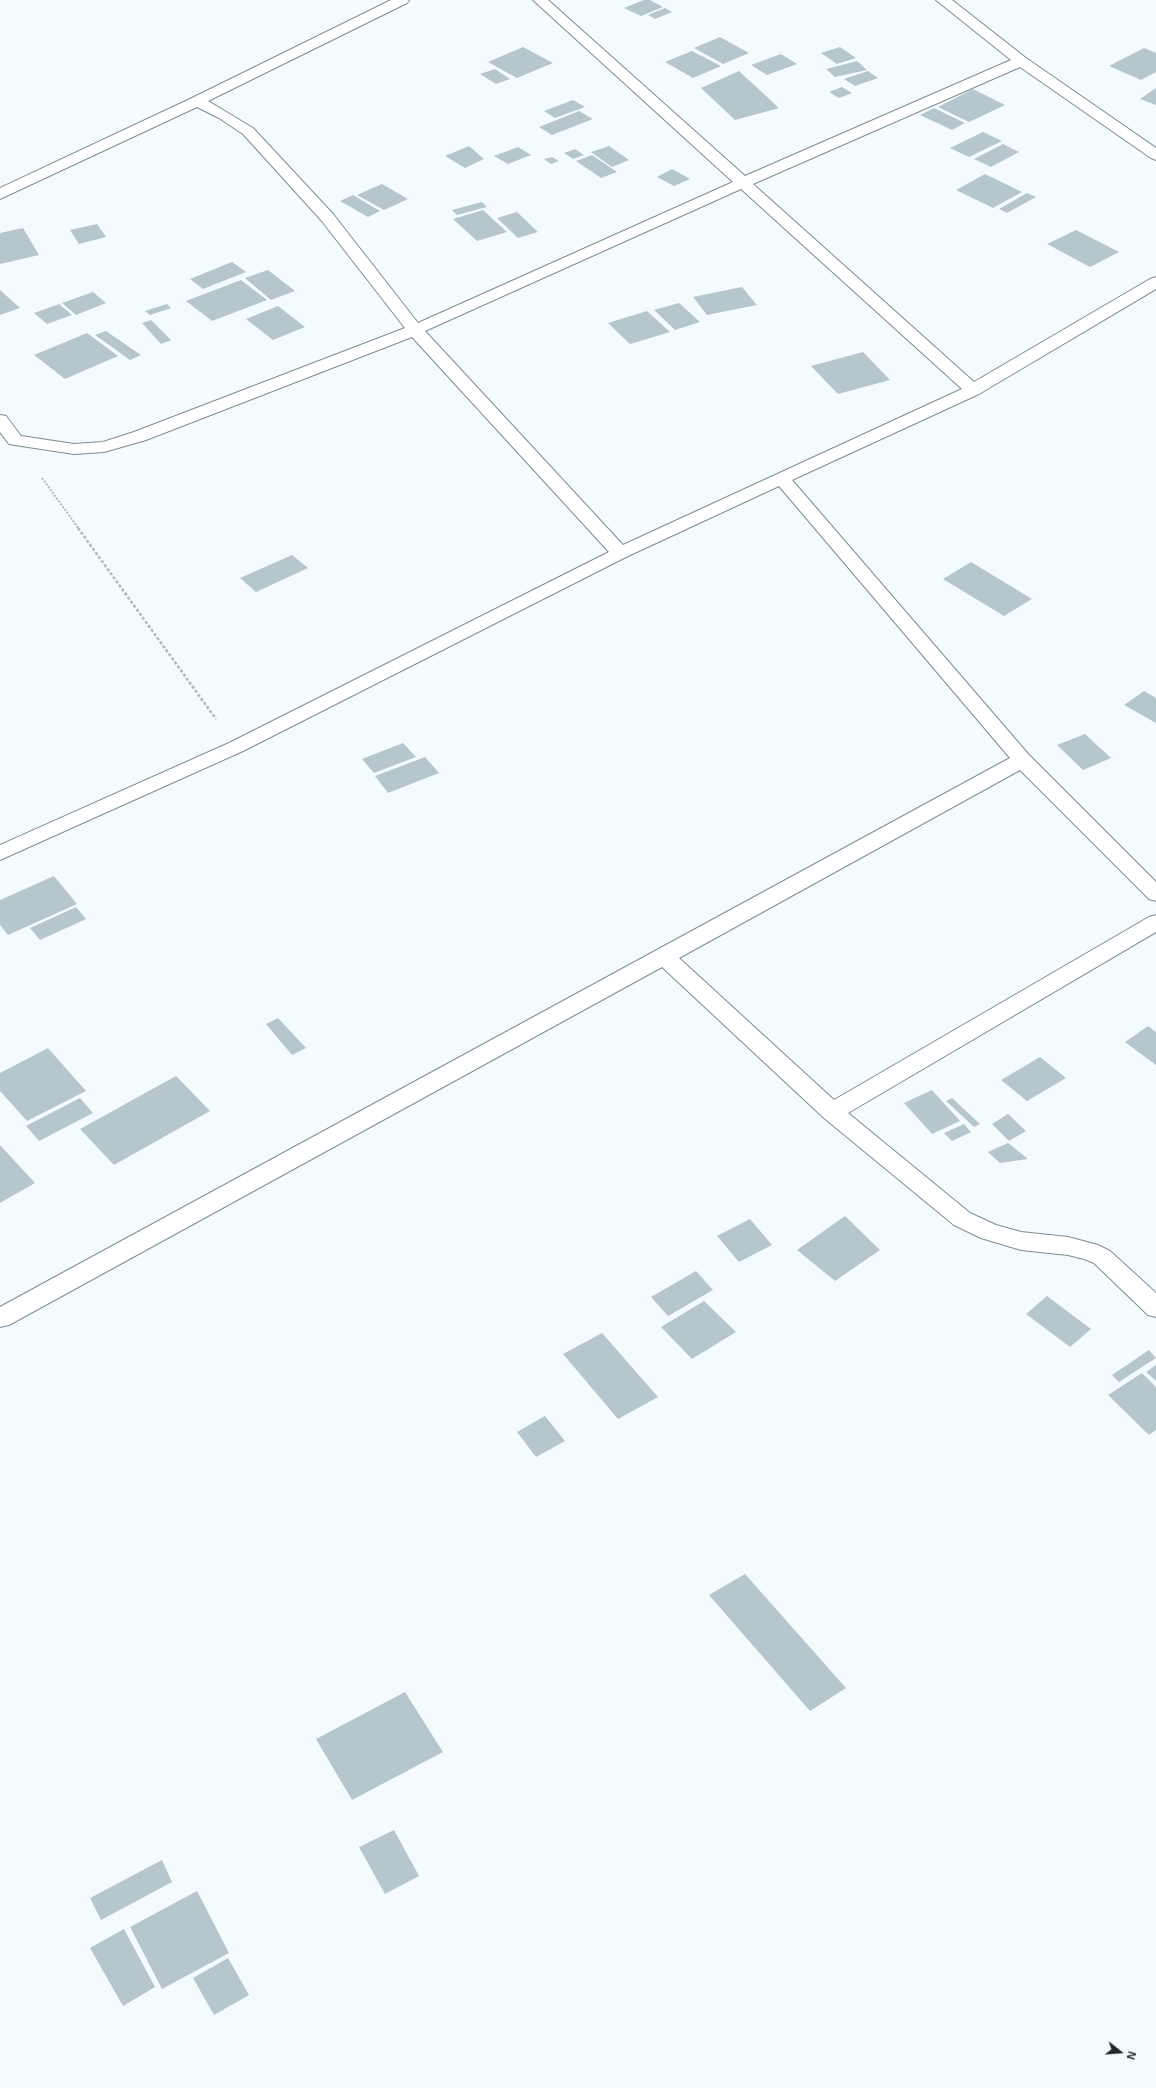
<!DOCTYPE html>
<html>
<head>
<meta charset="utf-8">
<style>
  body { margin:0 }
  #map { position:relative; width:1156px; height:2088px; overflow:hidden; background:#f4fbfe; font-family:Helvetica,sans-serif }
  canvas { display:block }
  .north { position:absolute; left:1100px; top:2032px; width:40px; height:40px; -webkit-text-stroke:3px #f4fbfe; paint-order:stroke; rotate:107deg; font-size:11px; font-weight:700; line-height:16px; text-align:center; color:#1f2628 }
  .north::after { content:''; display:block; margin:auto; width:14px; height:18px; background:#1f2628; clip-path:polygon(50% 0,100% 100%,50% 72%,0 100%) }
</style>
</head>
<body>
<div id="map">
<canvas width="1156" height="2088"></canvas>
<div class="north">N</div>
</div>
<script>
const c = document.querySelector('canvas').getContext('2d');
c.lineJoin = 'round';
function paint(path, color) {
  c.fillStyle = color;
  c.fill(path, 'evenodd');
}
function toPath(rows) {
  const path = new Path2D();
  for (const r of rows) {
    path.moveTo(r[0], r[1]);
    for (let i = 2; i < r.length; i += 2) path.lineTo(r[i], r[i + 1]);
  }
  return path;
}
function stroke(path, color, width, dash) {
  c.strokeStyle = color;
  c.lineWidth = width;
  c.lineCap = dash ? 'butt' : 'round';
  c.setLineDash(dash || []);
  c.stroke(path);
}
paint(toPath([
  [644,0,650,0,663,7,641,16,624,8],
  [665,8,672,12,655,19,648,15],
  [720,37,749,53,723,64,694,48],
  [523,47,553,63,517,78,488,62],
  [840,47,856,58,837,64,821,53],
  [1144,48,1156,53,1156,72,1141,80,1109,66],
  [692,51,721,66,693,78,665,62],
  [781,54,797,64,767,75,751,65],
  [857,61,867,70,835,77,826,69],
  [495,69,510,79,496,84,480,74],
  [739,71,779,108,735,120,701,88],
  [868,71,878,78,855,86,844,79],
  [842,87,852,93,839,98,829,92],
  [1156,88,1156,105,1140,99],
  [973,89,1005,105,969,122,938,107],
  [573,100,585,107,555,118,544,111],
  [934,108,965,123,952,130,920,115],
  [579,111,593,119,552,135,539,127],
  [983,132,1002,141,969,157,950,148],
  [1003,144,1019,152,991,167,974,159],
  [469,146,484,159,465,168,445,156],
  [609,146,629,160,612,167,591,152],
  [518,147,531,155,508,164,494,156],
  [575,149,584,155,573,159,564,153],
  [592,155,617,172,601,178,576,161],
  [552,157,559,161,551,164,544,159],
  [672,169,690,179,674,186,657,177],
  [985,174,1022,192,993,208,956,190],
  [382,184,408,199,384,210,357,195],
  [1027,193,1036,197,1007,213,999,209],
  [353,195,380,211,368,217,340,201],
  [482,202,487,207,457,215,452,210],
  [483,210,507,232,477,241,453,219],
  [517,212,538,232,518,238,497,218],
  [97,224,106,237,79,244,70,230],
  [23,228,39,255,0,264,0,233],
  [1076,230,1119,252,1090,267,1047,244],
  [232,262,246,272,203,289,190,279],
  [268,270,295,291,271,300,245,278],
  [241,280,267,300,212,321,186,301],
  [742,287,757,305,707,315,693,297],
  [0,290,20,308,0,315],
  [93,292,106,303,76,315,62,303],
  [679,303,700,322,675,330,654,310],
  [59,304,72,315,47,324,34,313],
  [167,304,171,308,150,315,145,311],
  [278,306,305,327,273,340,246,319],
  [647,311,670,332,630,344,608,323],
  [151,320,171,340,161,344,142,323],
  [106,331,141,355,130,360,95,335],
  [87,333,118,356,65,379,34,355],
  [863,352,890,380,838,394,811,366],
  [292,555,308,568,256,592,240,578],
  [971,562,1032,599,1004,616,943,579],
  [1144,691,1156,698,1156,723,1124,705],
  [1085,734,1111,758,1083,770,1057,745],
  [403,743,416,757,374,773,362,759],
  [425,757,439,773,388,793,375,776],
  [54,876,77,904,8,935,0,925,0,900],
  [76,907,86,919,40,940,30,928],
  [278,1018,306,1048,292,1055,266,1024],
  [1148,1026,1156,1032,1156,1065,1125,1042],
  [48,1048,86,1091,27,1121,0,1091,0,1073],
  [1040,1057,1066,1078,1027,1101,1001,1080],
  [176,1076,210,1111,114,1165,80,1129],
  [932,1090,960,1121,932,1134,904,1103],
  [80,1098,93,1113,39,1141,26,1126],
  [952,1098,980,1124,974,1127,946,1101],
  [1008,1114,1026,1131,1009,1141,992,1124],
  [964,1124,971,1132,952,1141,944,1133],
  [1008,1143,1028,1159,1000,1163,988,1152],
  [0,1145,35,1183,0,1203],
  [845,1216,880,1250,835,1281,797,1250],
  [750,1219,772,1245,739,1262,717,1236],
  [696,1271,713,1290,668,1316,651,1297],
  [1047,1296,1091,1329,1070,1347,1026,1314],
  [704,1301,736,1332,692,1359,661,1327],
  [602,1333,658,1397,618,1419,563,1354],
  [1149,1350,1156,1358,1119,1382,1112,1375],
  [1156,1365,1156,1381,1146,1372],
  [1142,1373,1156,1387,1156,1430,1149,1435,1108,1395],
  [545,1416,565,1441,536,1457,517,1432],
  [745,1574,846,1688,810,1711,709,1595],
  [405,1692,443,1752,352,1800,316,1739],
  [394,1830,419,1876,385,1894,359,1847],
  [162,1860,172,1882,101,1920,90,1898],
  [197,1891,229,1953,162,1989,130,1927],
  [124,1929,155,1987,123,2006,90,1948],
  [228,1958,249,1995,214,2015,193,1978]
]), '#b5c6cc');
const street = toPath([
  [391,0,409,0,407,3,208,101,253,128,333,214,418,323,733,182,533,0,548,0,745,176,1011,60,936,0,952,0,1026,58,1156,148,1156,160,1151,158,1020,67,753,184,974,382,1150,279,1156,277,1156,289,979,394,792,480,1029,755,1156,882,1156,901,1149,899,1020,770,679,958,834,1100,1149,917,1156,915,1156,932,848,1113,970,1213,996,1225,1021,1232,1068,1237,1098,1245,1110,1251,1156,1293,1156,1317,1148,1315,1094,1263,1084,1259,1068,1255,1021,1250,981,1238,954,1225,824,1118,662,967,9,1325,0,1327,0,1307,1010,758,779,486,626,557,243,751,0,860,0,845,229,743,609,552,412,337,146,440,104,452,74,454,15,445,9,444,0,432,0,415,6,416,21,436,74,444,103,442,134,432,405,328,321,220,243,134,219,118,197,107,0,199,0,188,192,98,391,0],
  [741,189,962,389,623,545,425,331,741,189]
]);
stroke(street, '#7d8d93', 2);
stroke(toPath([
  [42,478,79,529]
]), '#b1b8bb', 2, [2, 1.5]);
stroke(toPath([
  [78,528,216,719]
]), '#b1b8bb', 2.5, [3, 2]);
paint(street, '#fff');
</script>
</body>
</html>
